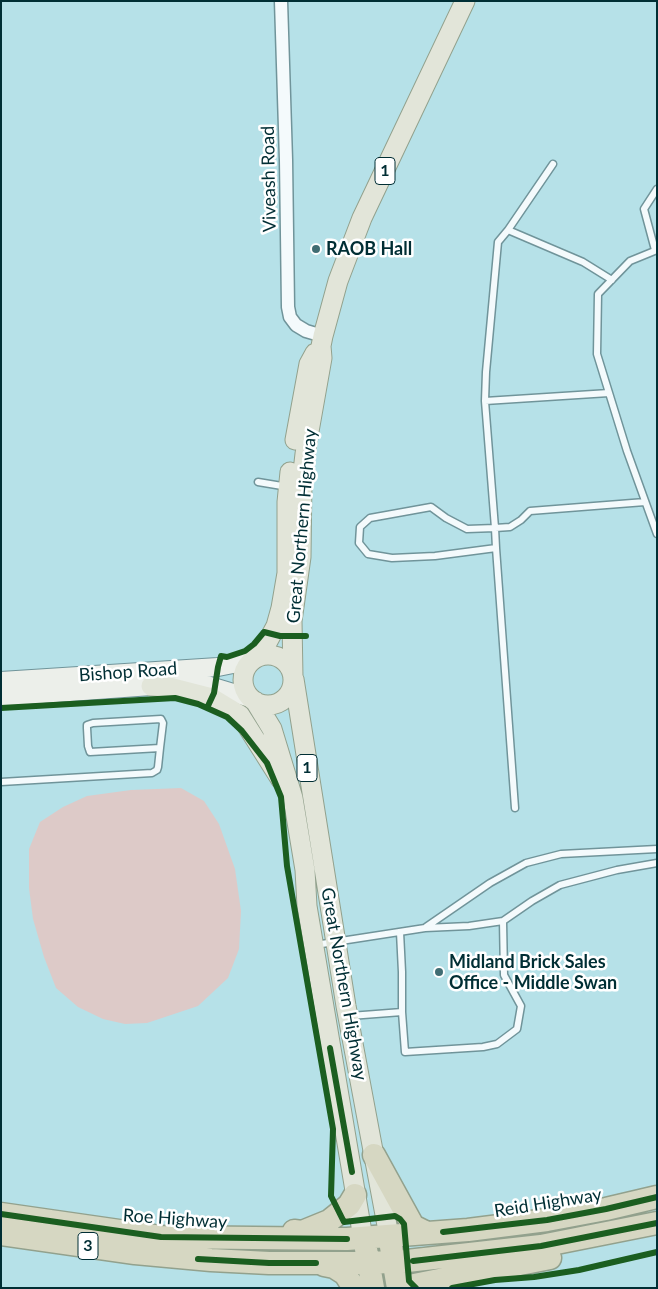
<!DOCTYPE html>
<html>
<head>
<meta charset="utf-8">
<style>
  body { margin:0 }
  #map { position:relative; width:658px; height:1289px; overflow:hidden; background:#b6e1e8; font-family:Lato,sans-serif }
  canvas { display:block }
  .frame { position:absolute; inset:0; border:2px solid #002e34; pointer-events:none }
</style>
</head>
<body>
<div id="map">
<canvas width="658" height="1289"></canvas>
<div class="frame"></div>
</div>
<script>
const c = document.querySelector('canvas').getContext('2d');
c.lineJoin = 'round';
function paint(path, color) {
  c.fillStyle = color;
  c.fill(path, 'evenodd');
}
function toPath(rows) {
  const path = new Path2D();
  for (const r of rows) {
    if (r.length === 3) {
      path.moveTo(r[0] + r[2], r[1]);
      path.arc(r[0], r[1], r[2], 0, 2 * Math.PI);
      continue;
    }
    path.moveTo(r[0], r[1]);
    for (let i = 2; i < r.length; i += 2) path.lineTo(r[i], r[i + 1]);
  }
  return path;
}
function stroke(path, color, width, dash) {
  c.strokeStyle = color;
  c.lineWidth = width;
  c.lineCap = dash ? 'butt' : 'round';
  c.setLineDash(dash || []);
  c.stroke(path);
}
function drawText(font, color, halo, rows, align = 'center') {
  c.font = font + ' Lato,sans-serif';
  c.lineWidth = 5;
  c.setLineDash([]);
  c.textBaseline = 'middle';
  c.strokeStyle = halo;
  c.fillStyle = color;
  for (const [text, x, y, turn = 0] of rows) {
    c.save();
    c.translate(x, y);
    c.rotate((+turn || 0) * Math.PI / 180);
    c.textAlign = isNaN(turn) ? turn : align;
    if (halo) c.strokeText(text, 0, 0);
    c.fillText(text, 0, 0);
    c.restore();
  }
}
paint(toPath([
  [181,788,204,801,219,824,235,869,241,911,239,949,228,978,198,1006,147,1023,125,1024,103,1019,78,1007,56,988,44,957,33,919,29,888,29,849,40,822,63,807,87,796,131,790]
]), '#ddcac8');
const lane = toPath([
  [553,164,508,230,583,262,612,280],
  [655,250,644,209,657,189],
  [657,250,630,261,598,294,597,354,627,451,657,534],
  [609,393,485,401,495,528,510,527,521,520,530,511,645,502],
  [485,401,486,372,498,242,508,230],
  [258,482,288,487],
  [496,548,435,556,392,558,368,554,359,543,360,527,370,518,431,507,446,518,467,529,495,528,496,548,515,808],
  [1,782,152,773,157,770,158,767,160,748,163,723,161,719,93,723,87,725,87,728,88,746,90,752,160,748],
  [426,927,490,883,526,863,561,854,657,849],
  [315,945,425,928,469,926,503,921,532,901,560,885,617,870,657,863],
  [402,1012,405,1052,483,1047,497,1044,517,1029,521,1006,504,975,503,921],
  [350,1016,402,1012,402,972,400,932]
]);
const street = toPath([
  [281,1,286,160,288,307,290,317,296,325,306,331,323,336]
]);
const secondary = toPath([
  [1,681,218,667,253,660],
  [1,697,151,686,153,680,169,679,197,682,250,698]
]);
const primary = toPath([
  [295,440,309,364,315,353],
  [268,680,25],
  [255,658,268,641,276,626,281,608,287,573,287,502,290,472],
  [293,677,292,621,301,557,302,480,305,454,322,358,321,346,323,336,338,281,362,218,465,1],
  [294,679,346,1006,389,1236],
  [151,686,169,687,212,698,240,715,281,780],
  [255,701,272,729,293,798,305,870,307,906,363,1238]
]);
const highway = toPath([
  [374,1155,413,1226,427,1233],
  [1,1214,161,1237,347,1239,468,1230,547,1220,606,1209,657,1197],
  [294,1231,302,1232,329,1221,349,1205,355,1195],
  [1,1234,135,1253,211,1260,269,1263,369,1263,407,1261,541,1246,657,1223],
  [391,1247,398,1288],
  [366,1249,373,1288],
  [324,1265,334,1267,345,1274,354,1288],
  [412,1288,414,1285,550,1258]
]);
stroke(lane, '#70949a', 9);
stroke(street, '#70949a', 15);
stroke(secondary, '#70949a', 20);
stroke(primary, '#92a18d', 21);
stroke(highway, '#92a18d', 25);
stroke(lane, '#f4fafc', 6);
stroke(street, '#f4fafc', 12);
stroke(secondary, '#ecefea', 18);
stroke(primary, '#e2e5d9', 19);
stroke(highway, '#d6d7c2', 22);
stroke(toPath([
  [1,708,175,698,198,704,227,717,242,731,267,763,281,797,287,866,333,1129,331,1196,344,1222,395,1216,400,1219,404,1224,409,1281,416,1288],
  [207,708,214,693,218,667,221,656,227,657,245,651,254,644,264,632,280,636,306,636],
  [330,1048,352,1172],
  [1,1214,161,1237,347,1239],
  [443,1232,547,1220,606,1209,657,1197],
  [198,1259,269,1263,316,1263],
  [413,1261,541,1246,657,1223],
  [452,1288,495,1280,534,1277,579,1270,657,1252]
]), '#1b5e20', 6);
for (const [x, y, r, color] of [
  [316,249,5,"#406d73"],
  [439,972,5,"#406d73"]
]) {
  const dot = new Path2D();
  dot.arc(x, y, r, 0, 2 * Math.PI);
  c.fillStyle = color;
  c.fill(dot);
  stroke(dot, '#fff', 2);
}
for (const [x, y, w] of [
  [385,171,20],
  [307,768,20],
  [88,1246,20]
]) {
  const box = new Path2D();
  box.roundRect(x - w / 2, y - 13.5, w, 27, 4);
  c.fillStyle = '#fff';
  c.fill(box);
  stroke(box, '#002e34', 1);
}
drawText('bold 16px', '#002e34', null, [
  ["1",385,171],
  ["1",307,768],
  ["3",88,1246]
]);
drawText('18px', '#002e34', '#fff', [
  ["Viveash Road",269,179,-91],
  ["Great Northern Highway",302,526,-85],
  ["Bishop Road",128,672,-4],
  ["Great Northern Highway",344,984,80],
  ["Reid Highway",548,1203,-9],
  ["Roe Highway",175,1219,4]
]);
drawText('bold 18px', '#002e34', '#fff', [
  ["RAOB Hall",326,249],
  ["Midland Brick Sales",449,962],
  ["Office - Middle Swan",449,983]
], 'left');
</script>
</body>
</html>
